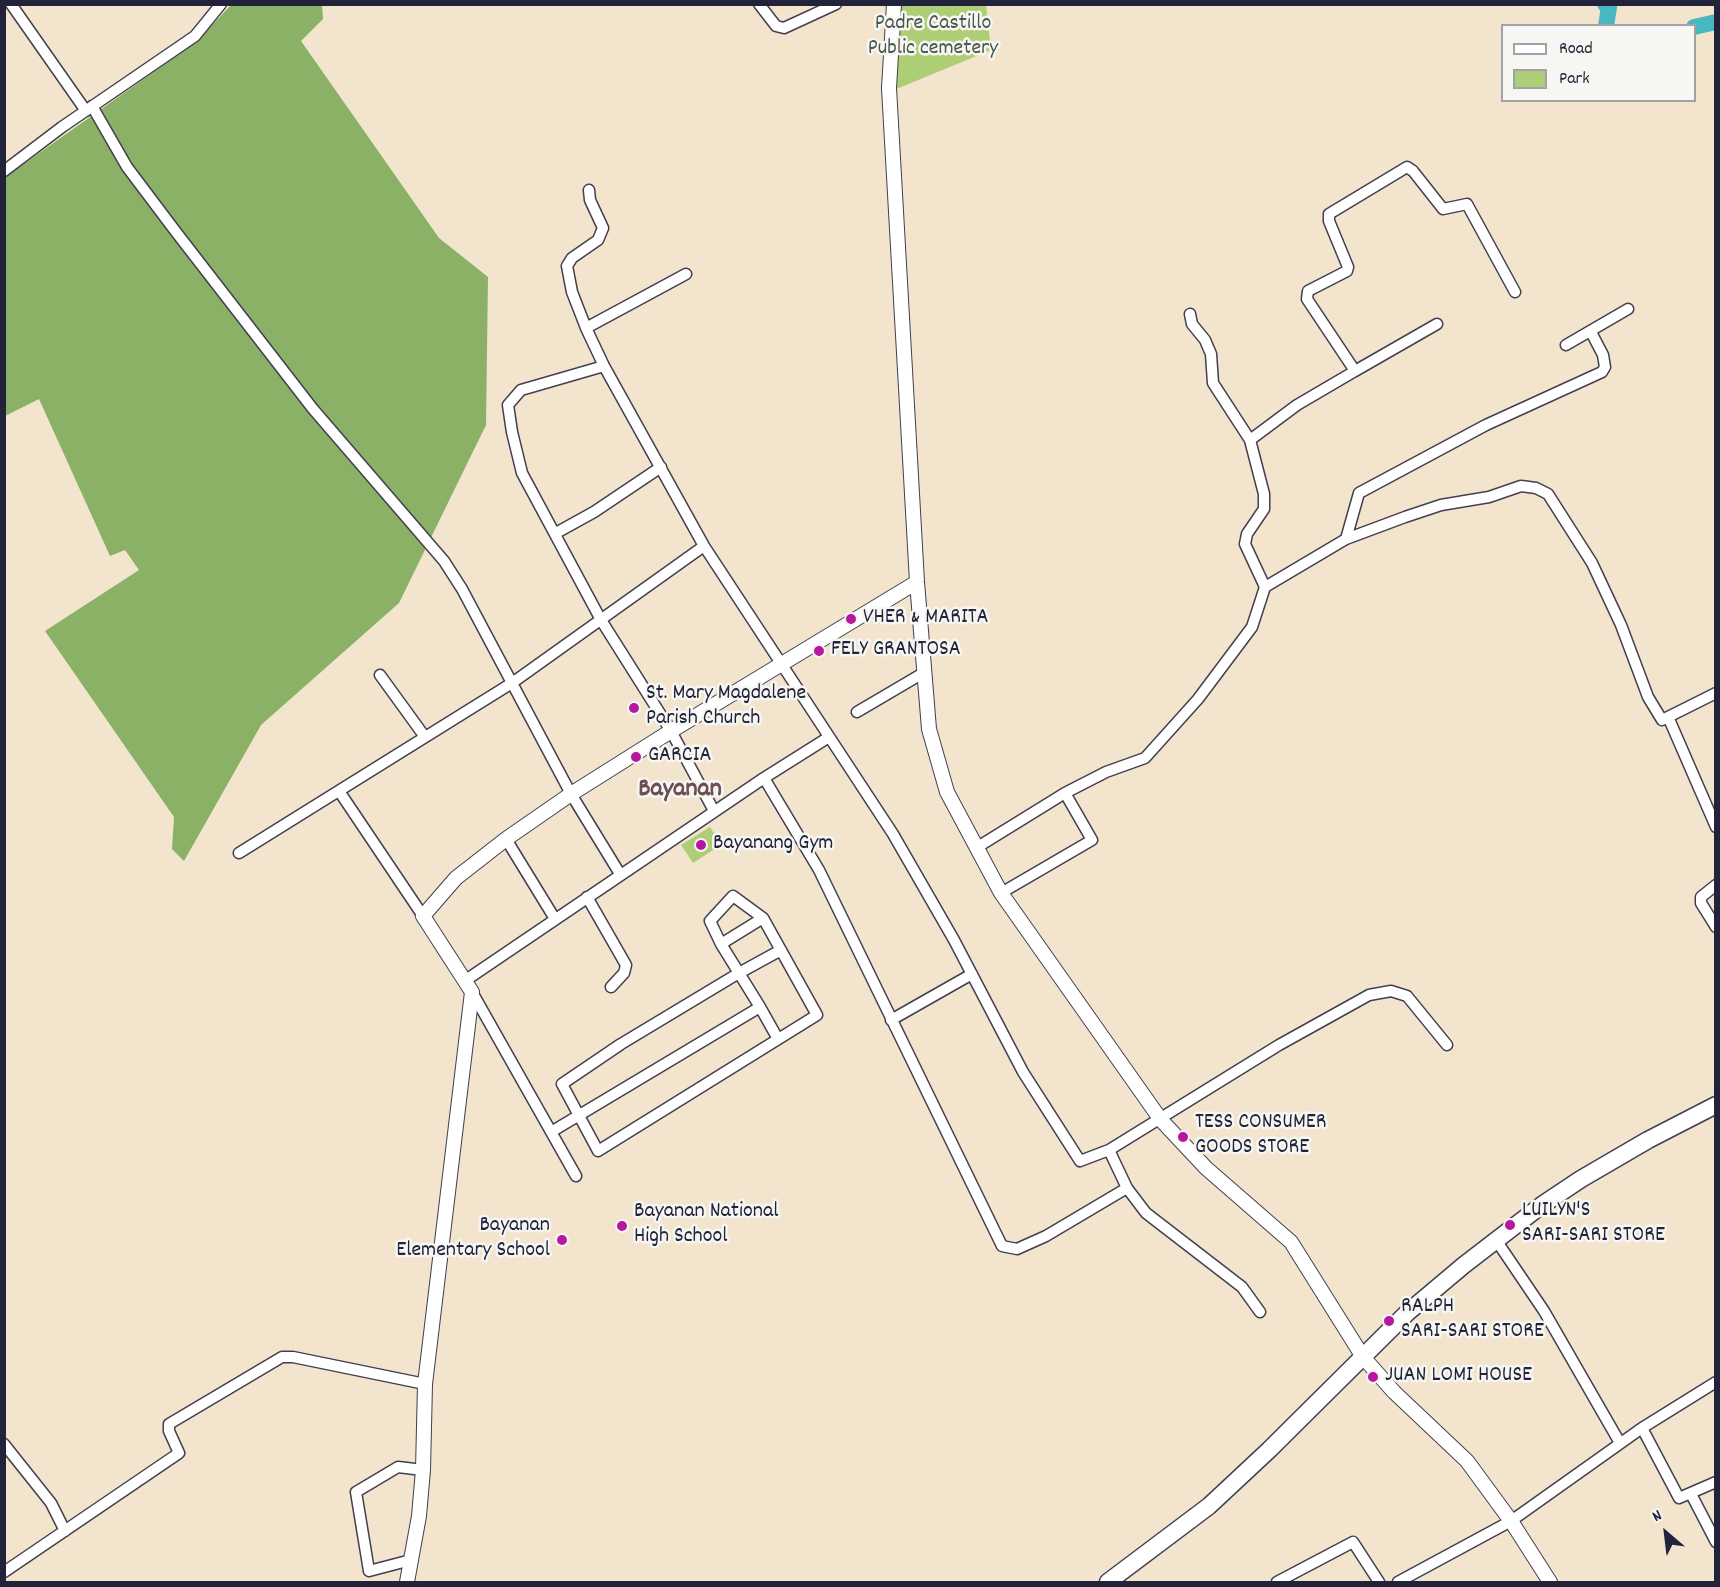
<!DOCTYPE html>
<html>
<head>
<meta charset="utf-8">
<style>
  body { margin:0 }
  #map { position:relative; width:1720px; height:1587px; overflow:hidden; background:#f3e4cd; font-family:Dekko,sans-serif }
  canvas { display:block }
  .frame { position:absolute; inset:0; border:6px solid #22223b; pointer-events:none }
  .legend { position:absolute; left:1501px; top:24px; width:195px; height:78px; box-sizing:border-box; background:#f6f6f2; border:2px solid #a1a1a9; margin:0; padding:8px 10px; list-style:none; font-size:18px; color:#22223b }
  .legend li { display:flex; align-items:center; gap:12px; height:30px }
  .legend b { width:30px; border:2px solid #a1a1a9 }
  .north { position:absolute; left:1636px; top:1503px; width:60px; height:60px; -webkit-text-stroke:4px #f6f6f2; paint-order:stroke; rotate:332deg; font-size:16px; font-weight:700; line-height:24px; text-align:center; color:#22223b }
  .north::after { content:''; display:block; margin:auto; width:21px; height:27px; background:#22223b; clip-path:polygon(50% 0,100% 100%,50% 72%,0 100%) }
</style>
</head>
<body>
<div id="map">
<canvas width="1720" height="1587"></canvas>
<div class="frame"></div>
<ul class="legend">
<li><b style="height:8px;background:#fff"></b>Road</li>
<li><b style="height:16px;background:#aece75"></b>Park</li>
</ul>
<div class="north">N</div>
</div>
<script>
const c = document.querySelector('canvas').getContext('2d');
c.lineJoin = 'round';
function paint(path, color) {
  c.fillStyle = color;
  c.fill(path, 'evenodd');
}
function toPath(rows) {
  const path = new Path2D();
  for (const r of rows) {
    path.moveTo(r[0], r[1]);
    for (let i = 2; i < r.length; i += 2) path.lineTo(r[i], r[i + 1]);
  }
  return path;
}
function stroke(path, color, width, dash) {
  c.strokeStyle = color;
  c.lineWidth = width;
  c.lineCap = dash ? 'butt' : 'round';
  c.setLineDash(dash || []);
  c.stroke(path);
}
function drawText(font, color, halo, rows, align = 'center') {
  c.font = font + ' Dekko,sans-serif';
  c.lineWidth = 5;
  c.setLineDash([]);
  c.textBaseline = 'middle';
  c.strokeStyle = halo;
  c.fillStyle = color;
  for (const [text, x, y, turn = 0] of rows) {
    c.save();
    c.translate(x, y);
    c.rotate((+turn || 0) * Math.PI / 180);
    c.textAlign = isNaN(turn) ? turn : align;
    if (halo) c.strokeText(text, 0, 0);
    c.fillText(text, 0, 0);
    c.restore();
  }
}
paint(toPath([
  [900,5,986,5,991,50,894,90],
  [710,827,721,845,693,863,681,845]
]), '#aece75');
paint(toPath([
  [231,5,322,5,323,19,301,41,439,238,488,277,486,425,399,603,261,725,184,861,172,849,174,817,45,631,139,570,125,550,110,556,39,399,5,416,4,178,196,42]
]), '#8ab166');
stroke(toPath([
  [1605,4,1609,7,1606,26],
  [1694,27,1716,22]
]), '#48b7bf', 16);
const minor = toPath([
  [11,4,86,111],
  [759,4,776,26,784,28,836,4],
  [92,106,127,167,176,232,313,409,444,561,462,589,571,794,620,874],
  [4,171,62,127,195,36,221,4],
  [589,190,590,200,603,228,598,240,572,258,567,266,572,292,586,328,604,366,704,546,893,834,954,940,1023,1072,1080,1161,1109,1150,1127,1188,1146,1213,1242,1287,1260,1312],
  [1190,314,1192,324,1205,340,1211,354,1213,383,1250,440],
  [586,328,686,274],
  [1566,345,1628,309],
  [604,366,521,390,508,405,512,432,522,473,601,620,671,731,714,811],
  [1355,371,1437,324],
  [556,533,594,512,661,467],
  [1346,539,1359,493,1486,425,1602,372,1605,367,1603,355,1591,332],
  [1265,587,1346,539,1405,517,1441,505,1489,497,1521,486,1536,488,1548,494,1592,563,1621,625,1648,697,1662,720,1716,693],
  [380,675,425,737],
  [857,712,925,672],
  [1669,719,1716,827],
  [764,778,819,870,1002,1246,1017,1249,1046,1236,1127,1188],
  [339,791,423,916],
  [506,839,555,919],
  [976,848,1065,793,1106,772,1145,758,1198,699,1252,627,1265,587,1245,544,1247,534,1264,509,1264,494,1250,440,1297,405,1355,371,1307,299,1308,291,1347,271,1348,267,1329,221,1329,214,1407,167,1413,171,1443,209,1467,204,1515,292],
  [239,853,512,683,704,546],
  [1716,885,1701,897,1701,903,1716,927],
  [1001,893,1092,840,1065,793],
  [587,897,626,965,624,973,611,987],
  [721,944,763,918],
  [466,980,764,778,829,737],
  [472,992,576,1176],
  [891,1020,972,974],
  [778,1039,760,1007,739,973,721,944,710,921,733,896,763,918,817,1015,598,1151,562,1084,621,1044,739,973,781,950],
  [551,1132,760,1007],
  [1109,1150,1279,1045,1369,995,1391,991,1407,996,1447,1045],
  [1496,1240,1544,1311,1620,1443],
  [1642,1428,1679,1498,1716,1482],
  [4,1444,51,1503,65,1531],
  [1691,1494,1716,1542],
  [411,1560,369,1571,356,1492,398,1467,423,1470],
  [4,1572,179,1453,169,1431,169,1424,282,1357,293,1357,425,1384],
  [1277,1582,1353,1542,1379,1582],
  [1398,1582,1511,1521,1642,1428,1716,1382]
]);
const tertiary = toPath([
  [894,4,889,88,917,582,929,729,947,792,1001,893,1161,1120,1206,1168,1291,1242,1363,1357,1394,1392,1467,1461,1511,1521,1550,1582],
  [407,1582,419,1516,423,1470,425,1384,472,992,423,916,456,878,506,839,571,794,671,731,917,582]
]);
const primary = toPath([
  [1108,1582,1209,1506,1269,1450,1407,1313,1464,1265,1542,1205,1581,1179,1648,1140,1716,1105]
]);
stroke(minor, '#413f51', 13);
stroke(tertiary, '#413f51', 16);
stroke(primary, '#413f51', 19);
stroke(minor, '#fff', 10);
stroke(tertiary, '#fff', 14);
stroke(primary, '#fff', 16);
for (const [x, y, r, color] of [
  [851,619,6,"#b5179e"],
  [819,651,6,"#b5179e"],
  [634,708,6,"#b5179e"],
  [636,757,6,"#b5179e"],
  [701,845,6,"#b5179e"],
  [1183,1137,6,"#b5179e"],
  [1510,1225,6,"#b5179e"],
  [622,1226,6,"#b5179e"],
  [562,1240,6,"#b5179e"],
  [1389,1321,6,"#b5179e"],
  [1373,1377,6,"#b5179e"]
]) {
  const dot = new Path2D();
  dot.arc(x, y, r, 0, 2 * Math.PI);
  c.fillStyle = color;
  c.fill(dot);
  stroke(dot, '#f6f6f2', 2);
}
drawText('22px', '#4c564c', '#f6f6f2', [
  ["Padre Castillo",933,25],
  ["Public cemetery",933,50]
]);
drawText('22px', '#22223b', '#f6f6f2', [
  ["VHER & MARITA",863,619],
  ["FELY GRANTOSA",831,651],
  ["St. Mary Magdalene",646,695],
  ["Parish Church",646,720],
  ["GARCIA",648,757],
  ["Bayanang Gym",713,845],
  ["TESS CONSUMER",1195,1124],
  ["GOODS STORE",1195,1149],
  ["LUILYN'S",1522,1212],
  ["SARI-SARI STORE",1522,1237],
  ["Bayanan National",634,1213],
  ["High School",634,1238],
  ["Bayanan",550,1227,"right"],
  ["Elementary School",550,1252,"right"],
  ["RALPH",1401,1308],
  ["SARI-SARI STORE",1401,1333],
  ["JUAN LOMI HOUSE",1385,1377]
], 'left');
drawText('bold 26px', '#6c4e55', '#f6f6f2', [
  ["Bayanan",680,791]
]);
</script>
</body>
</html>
